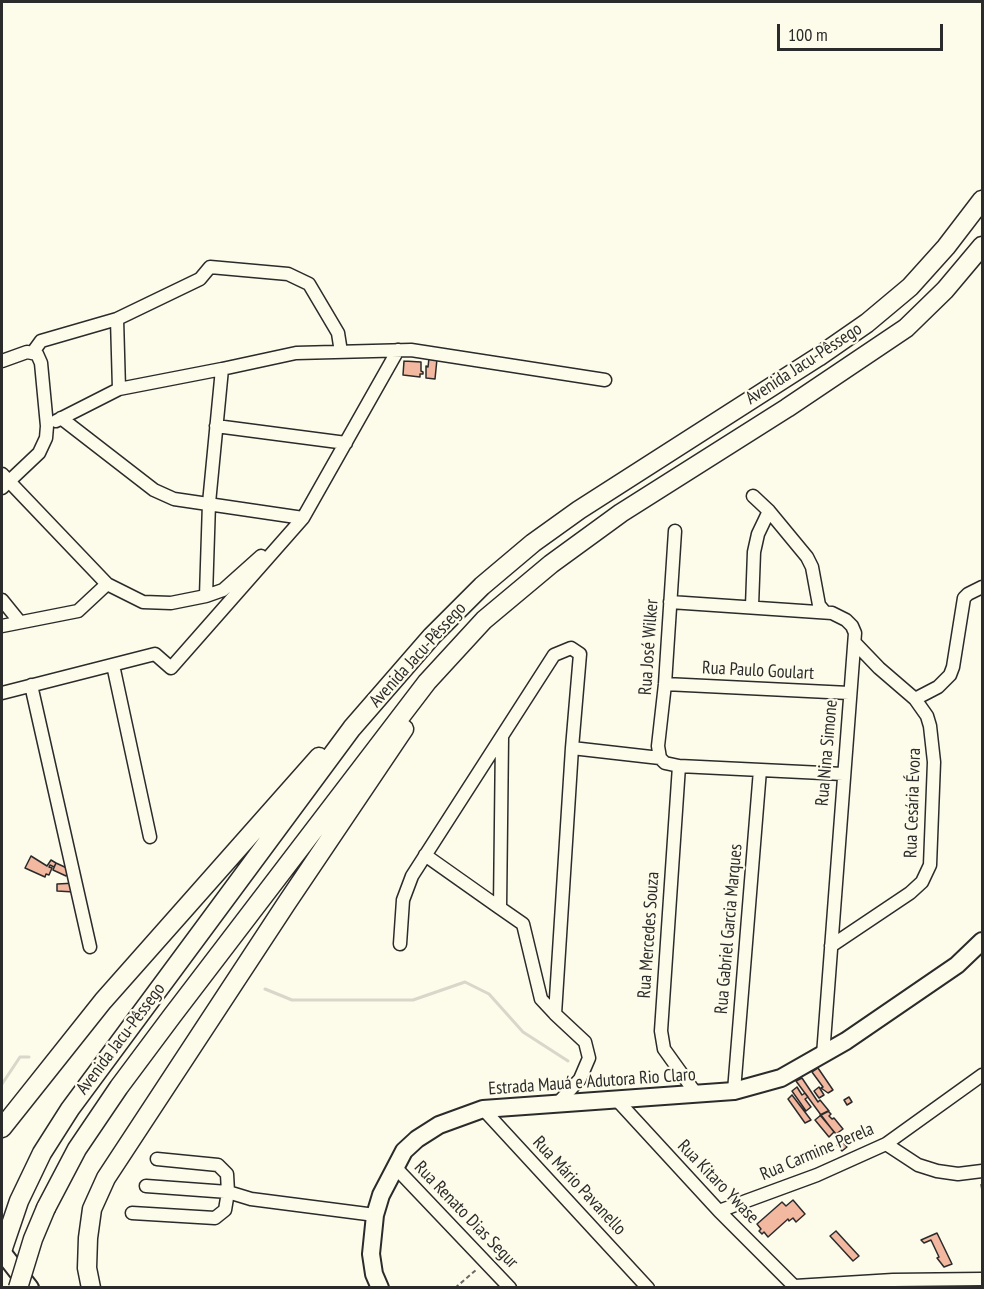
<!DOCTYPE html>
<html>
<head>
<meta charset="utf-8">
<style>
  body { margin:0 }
  #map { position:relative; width:984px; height:1289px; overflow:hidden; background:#fdfbea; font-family:"PT Sans Narrow",sans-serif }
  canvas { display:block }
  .frame { position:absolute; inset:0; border:3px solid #2b2b2b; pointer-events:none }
  .scale { position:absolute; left:777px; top:24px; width:166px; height:27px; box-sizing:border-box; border:3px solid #2b2b2b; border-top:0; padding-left:8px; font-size:18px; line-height:21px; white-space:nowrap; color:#2b2b2b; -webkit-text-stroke:4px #fdfbea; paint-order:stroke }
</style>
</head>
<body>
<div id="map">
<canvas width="984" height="1289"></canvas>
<div class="frame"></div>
<div class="scale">100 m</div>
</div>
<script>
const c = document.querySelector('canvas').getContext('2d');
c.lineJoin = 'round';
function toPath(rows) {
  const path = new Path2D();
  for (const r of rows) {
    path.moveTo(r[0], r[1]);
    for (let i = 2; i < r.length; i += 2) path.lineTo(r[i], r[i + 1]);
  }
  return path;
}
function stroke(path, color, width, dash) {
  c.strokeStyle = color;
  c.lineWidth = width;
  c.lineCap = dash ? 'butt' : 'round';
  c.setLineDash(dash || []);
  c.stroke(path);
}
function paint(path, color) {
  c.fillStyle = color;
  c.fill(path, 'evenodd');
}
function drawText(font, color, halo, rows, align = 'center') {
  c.font = font + ' "PT Sans Narrow",sans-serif';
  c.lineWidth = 4.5;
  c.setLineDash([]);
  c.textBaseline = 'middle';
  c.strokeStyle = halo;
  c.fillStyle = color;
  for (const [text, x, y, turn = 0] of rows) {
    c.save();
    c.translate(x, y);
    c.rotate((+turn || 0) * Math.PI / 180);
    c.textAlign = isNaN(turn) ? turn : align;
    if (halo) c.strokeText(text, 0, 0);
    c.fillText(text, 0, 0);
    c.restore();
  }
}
stroke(toPath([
  [265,989,292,1000,413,1000,465,982,489,994,523,1032,568,1061],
  [2,1084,20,1057,29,1057]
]), '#d8d7c9', 3);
const building = toPath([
  [429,358,437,359,435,379,426,378,426,366,428,367,429,358],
  [404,361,421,362,421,371,423,372,423,374,420,374,420,377,403,375,404,361],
  [31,856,47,866,51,860,56,863,54,867,50,865,49,867,52,868,49,875,46,874,45,877,25,868,31,856],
  [56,863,69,869,66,876,53,870,56,863],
  [76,883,74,892,57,891,57,884,76,883],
  [818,1068,833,1090,828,1093,821,1088,823,1087,812,1072,818,1068],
  [802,1078,818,1102,820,1100,829,1111,821,1115,796,1081,802,1078],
  [797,1087,802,1095,805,1093,808,1097,805,1099,811,1107,806,1111,792,1091,797,1087],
  [819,1087,824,1095,819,1098,814,1091,819,1087],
  [792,1095,811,1120,805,1123,788,1099,792,1095],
  [849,1097,852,1102,847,1105,844,1100,849,1097],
  [828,1111,831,1114,829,1116,832,1119,834,1118,843,1129,836,1134,820,1115,828,1111],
  [821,1115,834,1132,829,1137,815,1120,821,1115],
  [842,1141,847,1147,842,1151,837,1145,842,1141],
  [793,1200,805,1214,796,1222,793,1218,789,1221,788,1219,768,1237,764,1232,762,1234,759,1231,761,1229,757,1224,782,1202,786,1206,793,1200],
  [836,1231,859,1256,853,1261,830,1236,836,1231],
  [937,1233,952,1264,944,1267,937,1258,939,1257,931,1240,924,1243,921,1240,937,1233]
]);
paint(building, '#f2b8a0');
stroke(building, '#2b2b2b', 1.5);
const minor = toPath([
  [117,319,200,279,210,267,288,274,309,284,338,333,341,352],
  [33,352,41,341,117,319,119,389],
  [2,361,27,352,37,354,41,363,47,426,46,438,39,453,2,488],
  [61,418,154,490,174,499,303,518],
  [56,421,119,389,222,369],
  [216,426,346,443],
  [2,474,107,584],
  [753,496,769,511,807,557,812,567,819,605,824,611],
  [298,523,303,518,398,350],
  [675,531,665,684,658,746,660,758,665,763,679,766,843,774],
  [206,596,223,590,261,556],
  [2,600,19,621],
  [670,602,832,613,846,620,852,626,855,633,823,1055],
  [752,606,754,552,758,534,769,511],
  [2,626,78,611,107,584,143,602,171,603,206,596,209,503,222,369,296,353,411,350,605,380],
  [113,665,150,837],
  [665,684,849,693],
  [31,685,90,947],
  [2,693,155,654,171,668,303,518],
  [915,699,938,687,950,675,953,667,964,598,968,594,982,587],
  [679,766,661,1031,664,1049,697,1095],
  [425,855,500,908,502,738],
  [500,908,523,924,541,999,555,1014,572,748],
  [400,944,403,900,412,876,554,655,571,648,580,654,572,748,660,758],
  [831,946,910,893,922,882,930,865,934,762,930,726,927,716,915,699,879,668,855,643],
  [555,1014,585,1042,589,1058,580,1079,558,1103],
  [734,1091,760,770],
  [616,1099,719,1211,796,1288],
  [483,1109,648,1288],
  [886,1144,918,1165,937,1171,958,1174,982,1171],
  [395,1167,510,1288],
  [146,1186,228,1192,227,1174,218,1165,157,1159],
  [719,1211,817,1175,886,1144,982,1075],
  [132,1213,215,1218,225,1210,228,1192,251,1199,375,1215],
  [795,1286,893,1280,982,1279]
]);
const major = toPath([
  [2,1252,30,1288],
  [380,1288,374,1274,371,1254,375,1215,381,1195,404,1151,417,1139,439,1125,483,1109,734,1091,781,1078,846,1041,957,965,982,941]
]);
const highway = toPath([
  [2,1128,103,1001,319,757],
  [46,1208,77,1149,119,1087,172,1016,427,682,484,620,551,564,621,513,787,408,906,328,945,290,982,246],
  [2,1251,19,1201,42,1153,70,1109,352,728,432,636,482,586,533,543,579,510,818,357,867,323,910,287,946,247,982,200],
  [91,1288,87,1268,88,1238,92,1209,106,1178,286,904,404,729]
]);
stroke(minor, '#2b2b2b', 15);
stroke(major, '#2b2b2b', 20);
stroke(highway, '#2b2b2b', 21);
stroke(toPath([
  [981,1184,982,1189],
  [455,1288,476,1270]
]), '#6a6964', 2, [4.5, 3]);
stroke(minor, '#fdfbea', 12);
stroke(major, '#fdfbea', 16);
stroke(highway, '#fdfbea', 18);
const highwayBridge = toPath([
  [18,1288,33,1239,46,1208]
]);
stroke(highwayBridge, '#2b2b2b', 21, []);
stroke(highwayBridge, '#fdfbea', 18);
drawText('18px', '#2b2b2b', '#fdfbea', [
  ["Avenida Jacu-Pêssego",804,364,-33],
  ["Rua José Wilker",649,647,-86],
  ["Avenida Jacu-Pêssego",418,655,-48],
  ["Rua Paulo Goulart",758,671,3],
  ["Rua Nina Simone",827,753,-85],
  ["Rua Cesária Évora",913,803,-88],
  ["Rua Gabriel Garcia Marques",729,929,-85],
  ["Rua Mercedes Souza",649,935,-86],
  ["Avenida Jacu-Pêssego",121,1039,-53],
  ["Estrada Mauá e Adutora Rio Claro",592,1082,-4],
  ["Rua Carmine Perela",817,1152,-23],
  ["Rua Kitaro Ywase",718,1182,46],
  ["Rua Mário Pavanello",579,1186,47],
  ["Rua Renato Dias Segur",466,1215,46]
]);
</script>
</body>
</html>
